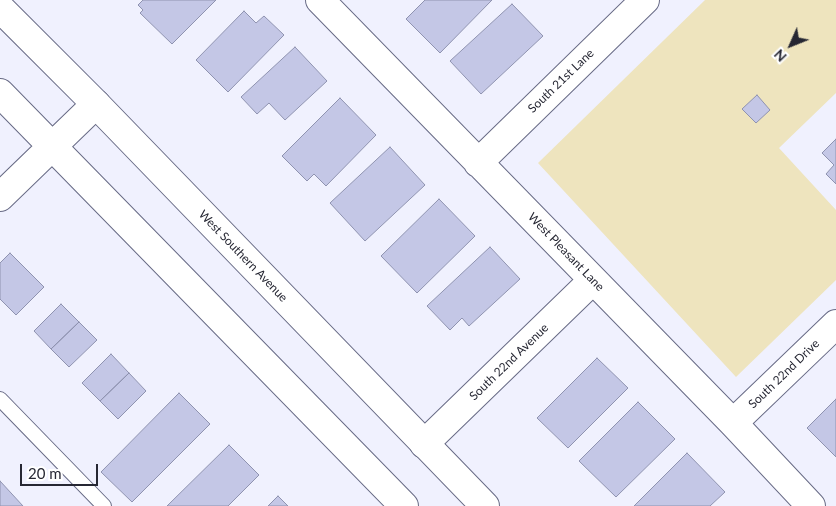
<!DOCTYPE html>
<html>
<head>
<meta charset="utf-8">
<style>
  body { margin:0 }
  #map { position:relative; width:836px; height:506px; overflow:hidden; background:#f0f1fe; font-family:Lato,sans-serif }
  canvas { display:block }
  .north { position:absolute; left:766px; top:20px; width:50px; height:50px; -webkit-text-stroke:4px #fff; paint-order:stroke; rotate:226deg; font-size:14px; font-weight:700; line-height:20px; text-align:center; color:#262733 }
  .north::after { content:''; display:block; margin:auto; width:18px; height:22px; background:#262733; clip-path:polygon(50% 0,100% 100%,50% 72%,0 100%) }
  .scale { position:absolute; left:20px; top:464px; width:78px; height:22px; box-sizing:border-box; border:2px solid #262733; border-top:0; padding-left:6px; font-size:15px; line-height:18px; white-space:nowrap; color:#262733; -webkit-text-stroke:4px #fff; paint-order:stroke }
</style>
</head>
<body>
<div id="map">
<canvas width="836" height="506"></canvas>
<div class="north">N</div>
<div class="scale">20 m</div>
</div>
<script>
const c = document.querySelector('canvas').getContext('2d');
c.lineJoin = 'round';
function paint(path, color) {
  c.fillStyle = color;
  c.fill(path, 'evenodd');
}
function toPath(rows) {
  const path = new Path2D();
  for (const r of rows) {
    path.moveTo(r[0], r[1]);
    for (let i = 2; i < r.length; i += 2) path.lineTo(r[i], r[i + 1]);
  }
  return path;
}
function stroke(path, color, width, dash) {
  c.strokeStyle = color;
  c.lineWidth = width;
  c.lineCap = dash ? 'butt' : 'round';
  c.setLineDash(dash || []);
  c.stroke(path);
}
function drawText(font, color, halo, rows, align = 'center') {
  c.font = font + ' Lato,sans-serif';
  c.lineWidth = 5;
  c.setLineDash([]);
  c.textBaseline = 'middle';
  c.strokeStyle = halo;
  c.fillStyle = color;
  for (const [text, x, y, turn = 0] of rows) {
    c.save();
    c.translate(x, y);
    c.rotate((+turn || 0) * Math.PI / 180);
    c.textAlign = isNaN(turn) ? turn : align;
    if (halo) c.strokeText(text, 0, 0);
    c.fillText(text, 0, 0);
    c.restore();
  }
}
paint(toPath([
  [705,0,836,0,836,93,779,148,836,210,836,280,736,377,538,163]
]), '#eee4be');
const building = toPath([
  [143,0,216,0,172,44,140,13,143,10,138,5,143,0],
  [425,0,492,0,440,53,406,19,425,0],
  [512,4,543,36,481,94,450,61,512,4],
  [244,11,256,23,264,16,284,35,228,92,196,60,244,11],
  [295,47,327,81,285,120,269,103,257,114,241,97,295,47],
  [757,95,770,110,756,123,742,109,757,95],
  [340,98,376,135,326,186,314,174,307,181,282,156,340,98],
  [836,139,836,184,826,174,834,165,822,153,836,139],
  [390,147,425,185,365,241,330,203,390,147],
  [439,199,475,236,417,293,381,256,439,199],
  [490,247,520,279,469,326,462,318,450,330,427,306,490,247],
  [10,253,44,287,16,315,0,299,0,263,10,253],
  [61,304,79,322,51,349,34,331,61,304],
  [79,322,97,340,69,367,51,349,79,322],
  [111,354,129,373,100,401,82,383,111,354],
  [597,358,628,388,568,448,537,418,597,358],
  [129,373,146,391,118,419,100,401,129,373],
  [179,393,210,424,132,502,101,472,179,393],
  [836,399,836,457,807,428,836,399],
  [638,402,675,439,616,497,579,461,638,402],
  [229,445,259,475,228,506,167,506,229,445],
  [687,453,725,492,710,506,634,506,687,453],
  [0,481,23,506,0,506,0,481],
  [278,496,288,506,268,506,278,496]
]);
paint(building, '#c4c7e6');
stroke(building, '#8f93b0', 1);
const lane = toPath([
  [0,399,104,506]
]);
const street = toPath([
  [320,0,733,423,811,506],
  [0,93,404,506],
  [478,163,645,0],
  [0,197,96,104],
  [733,423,836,324],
  [424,444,593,280]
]);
const secondary = toPath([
  [0,8,96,104,485,506]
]);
stroke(lane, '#676a85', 16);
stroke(street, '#676a85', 30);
stroke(secondary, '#676a85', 30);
stroke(lane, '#fff', 14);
stroke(street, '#fff', 28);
stroke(secondary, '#fff', 28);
drawText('12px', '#262733', '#fff', [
  ["South 21st Lane",561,81,-44],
  ["West Pleasant Lane",566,252,46],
  ["West Southern Avenue",243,256,46],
  ["South 22nd Avenue",509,362,-44],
  ["South 22nd Drive",784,374,-44]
]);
</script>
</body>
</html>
